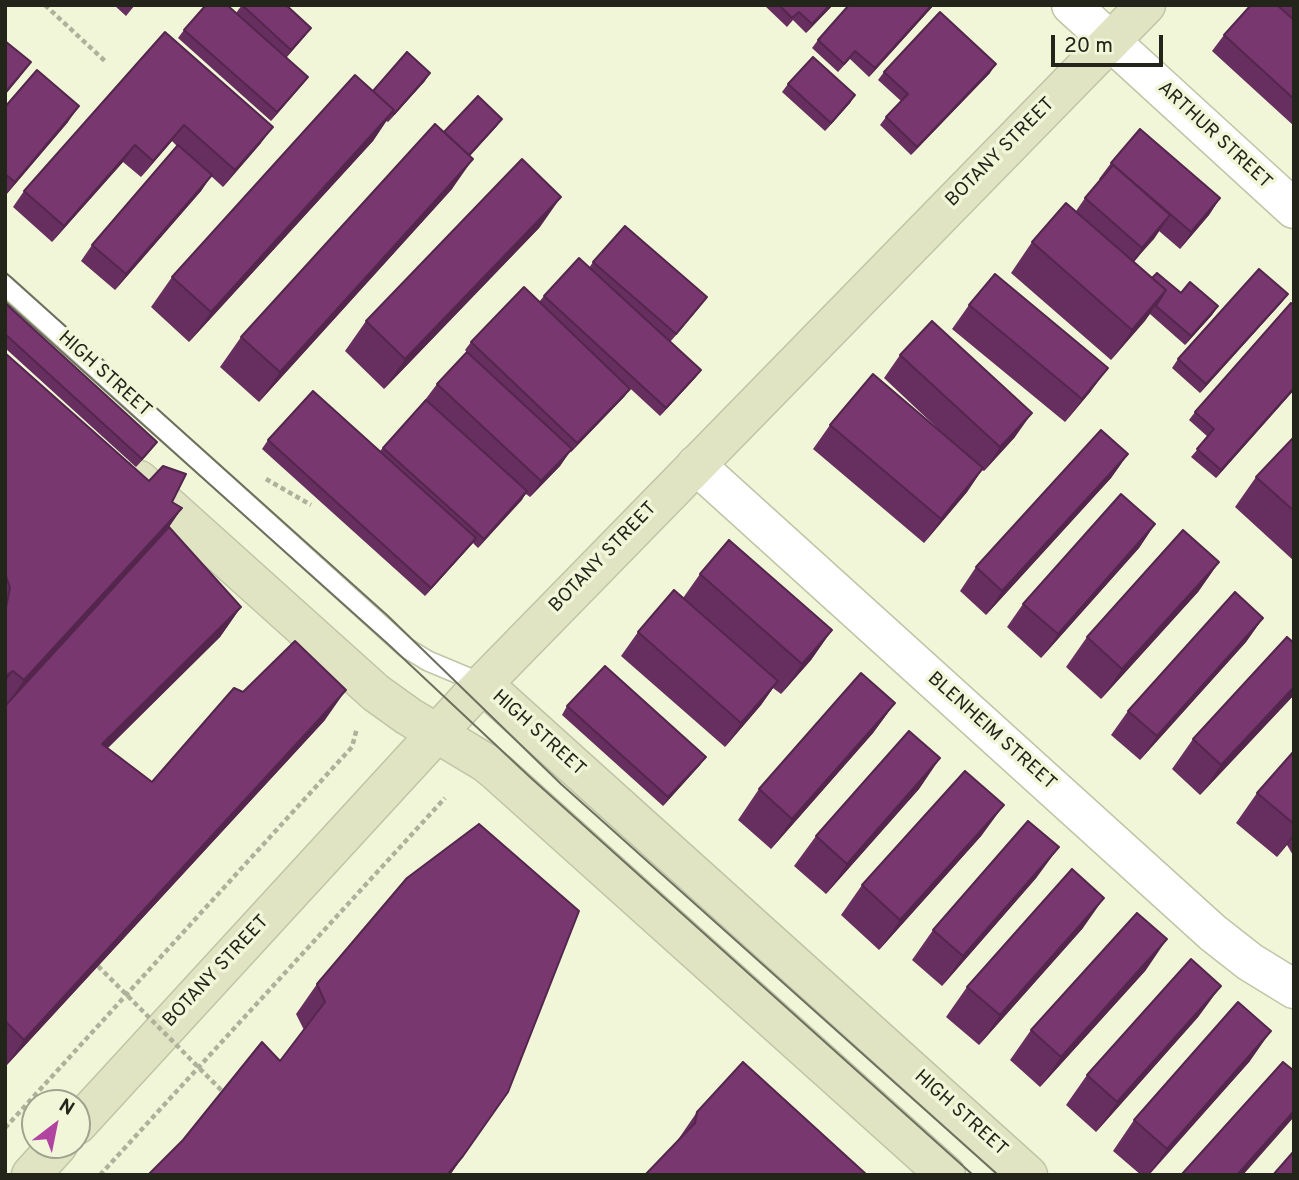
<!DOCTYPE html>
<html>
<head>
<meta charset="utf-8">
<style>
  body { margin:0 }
  #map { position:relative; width:1299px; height:1180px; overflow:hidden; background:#f1f6d8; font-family:Overpass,sans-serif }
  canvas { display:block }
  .frame { position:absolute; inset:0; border:7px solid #23251a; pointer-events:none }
  .north { position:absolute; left:21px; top:1089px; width:70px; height:70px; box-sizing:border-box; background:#f1f6d8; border:2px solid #9fa28c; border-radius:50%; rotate:32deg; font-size:19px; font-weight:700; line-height:28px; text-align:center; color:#23251a }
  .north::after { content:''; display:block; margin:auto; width:24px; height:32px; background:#b143a1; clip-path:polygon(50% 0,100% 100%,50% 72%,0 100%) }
  .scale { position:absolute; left:1051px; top:35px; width:112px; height:32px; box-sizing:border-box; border:4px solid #23251a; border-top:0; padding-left:9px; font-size:21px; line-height:24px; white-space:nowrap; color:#23251a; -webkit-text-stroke:5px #f1f6d8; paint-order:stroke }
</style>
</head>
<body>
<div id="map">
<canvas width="1299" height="1180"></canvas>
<div class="frame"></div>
<div class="north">N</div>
<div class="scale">20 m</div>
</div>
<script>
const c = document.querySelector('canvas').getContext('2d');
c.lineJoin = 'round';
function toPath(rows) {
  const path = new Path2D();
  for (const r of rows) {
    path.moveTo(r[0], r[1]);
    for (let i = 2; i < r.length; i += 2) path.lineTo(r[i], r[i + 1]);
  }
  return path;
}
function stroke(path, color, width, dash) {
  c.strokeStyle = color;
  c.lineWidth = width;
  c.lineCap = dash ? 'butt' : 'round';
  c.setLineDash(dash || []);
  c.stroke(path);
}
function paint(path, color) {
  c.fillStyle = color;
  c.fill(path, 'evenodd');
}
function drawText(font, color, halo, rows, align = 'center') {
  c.font = font + ' Overpass,sans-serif';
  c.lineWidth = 7;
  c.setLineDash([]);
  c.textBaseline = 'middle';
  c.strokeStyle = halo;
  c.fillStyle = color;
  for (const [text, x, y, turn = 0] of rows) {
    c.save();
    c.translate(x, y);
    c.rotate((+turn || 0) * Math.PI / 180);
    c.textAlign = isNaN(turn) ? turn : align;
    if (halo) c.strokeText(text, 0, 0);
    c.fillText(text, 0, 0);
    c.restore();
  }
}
const lane = toPath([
  [5,285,405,647,428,661,483,684]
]);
const street = toPath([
  [1071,5,1294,209],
  [696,465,1213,933,1250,962,1294,989]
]);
const secondary = toPath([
  [139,480,376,693,408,716,486,763,497,772,946,1175],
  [483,684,1028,1175],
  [77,1125,471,696,1146,5],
  [31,1175,58,1145]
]);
stroke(lane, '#c0c5a8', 22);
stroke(street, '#c0c5a8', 41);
stroke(secondary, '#c0c5a8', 41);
stroke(toPath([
  [45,5,107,63],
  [266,479,311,505],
  [5,1128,352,747,357,728],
  [100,1175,445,798]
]), '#aeb29a', 4.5, [5, 3.5]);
stroke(lane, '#fff', 19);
stroke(street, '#fff', 38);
stroke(secondary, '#e0e4c3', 38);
stroke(toPath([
  [5,272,388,616,561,784,998,1175],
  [5,301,389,645,531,778,973,1175]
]), '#6d705e', 2);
stroke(toPath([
  [98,966,224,1093]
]), '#aeb29a', 4.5, [5, 3.5]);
paint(toPath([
  [114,5,135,5,126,16],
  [242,5,305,36,286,58,308,77,302,85,271,121,178,38,184,30,236,13],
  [764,5,833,5,806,33,793,20,787,27],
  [849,5,934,5,869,77,850,59,838,72,812,48,818,40],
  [1251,5,1294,5,1294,126,1212,51,1224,35],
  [165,32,261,143,223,187,211,176,201,191,115,290,81,261,92,245,177,146,172,141,141,177,123,162,52,242,13,207,24,191],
  [884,72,990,73,911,155,880,125,886,117,901,101,878,80],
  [425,81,388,122,386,121,373,141,189,342,151,307,172,277,373,91],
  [788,84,855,95,850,103,825,131,782,92],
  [5,107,68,122,5,196],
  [502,119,496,127,470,156,452,189,259,402,220,367,241,337,444,132],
  [1111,163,1220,198,1209,215,1180,249,1159,231,1134,262,1152,278,1181,293,1218,306,1212,315,1185,345,1150,314,1111,360,1011,273,1032,242,1076,211,1085,198,1100,180,1099,179],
  [540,227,384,389,345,351,366,321],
  [593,262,701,305,670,342,701,370,695,378,660,416,620,379,630,389,624,397,571,452,570,451,560,466,530,497,526,494,478,548,473,543,425,596,262,449,268,440,380,451,425,400,437,384,476,361,465,350,471,342,539,302,544,296,589,268],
  [1282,302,1200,393,1172,368,1178,359],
  [5,303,151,450,136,467,5,348],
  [969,305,1091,391,1065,422,952,329],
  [1294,305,1294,390,1216,478,1191,457,1208,437,1189,420,1195,412],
  [5,353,172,502,182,508,169,527,241,607,220,637,108,748,152,782,325,720,5,1067],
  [900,355,1015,437,984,471,982,470,967,492,924,543,813,449,830,425,953,443,884,378],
  [1294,437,1294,561,1235,507,1256,477],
  [1128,454,1111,478,986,615,960,591,976,567],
  [1155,524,1139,548,1041,658,1007,627,1023,604],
  [1219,562,1198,592,1101,699,1066,667,1087,637],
  [700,574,832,630,811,660,781,694,773,688,761,705,725,747,621,656,638,632,683,598],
  [1263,618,1246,642,1140,760,1111,735,1128,711],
  [1294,643,1294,695,1200,795,1172,769,1193,739],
  [895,703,873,733,771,849,738,820,759,789],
  [567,706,700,765,663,806,562,715],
  [1294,751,1294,857,1287,845,1277,857,1236,823,1257,793],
  [940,758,919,789,826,894,794,866,816,836],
  [982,835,879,950,841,915,862,885],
  [1037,877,942,986,912,960,933,930],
  [1083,928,979,1045,946,1017,967,987],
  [1146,970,1040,1087,1010,1060,1031,1030],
  [317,984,508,1092,450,1175,148,1175,280,1061,304,1030,296,1014],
  [1199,1016,1096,1132,1066,1105,1087,1075],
  [1250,1061,1149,1175,1141,1175,1113,1151,1134,1120],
  [697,1112,867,1175,675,1144]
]), '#672f5f');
paint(toPath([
  [830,5,833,5,806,33,812,24],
  [932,5,934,5,869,77,875,68],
  [311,28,305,36,285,59,291,50],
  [31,62,19,78,5,95,5,93],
  [996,64,990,73,911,155,917,147],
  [430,73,425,81,388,122,394,114],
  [308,77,302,85,271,121,277,112],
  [855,95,850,103,825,131,831,123],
  [79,106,68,122,5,196,15,182],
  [394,110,373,141,189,342,211,312],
  [502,119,496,127,460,166,466,158],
  [184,125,172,141,141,177,153,161],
  [273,127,261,143,223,187,235,170],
  [135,145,123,162,52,242,64,226],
  [473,159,452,189,259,402,280,372],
  [212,175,201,191,115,290,126,274],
  [561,197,540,227,384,389,405,359],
  [1220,198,1209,215,1180,249,1191,232],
  [1170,215,1154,239,1125,271,1142,248],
  [1166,290,1145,321,1111,360,1132,330],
  [1288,294,1282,302,1200,393,1206,384],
  [707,297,701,305,670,342,676,334],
  [1218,306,1212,315,1185,345,1191,336],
  [1108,368,1091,391,1065,422,1082,399],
  [701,370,695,378,660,416,666,408],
  [1294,388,1294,390,1216,478,1221,470],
  [630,389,624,397,571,452,577,443],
  [1032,413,1015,437,984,471,1000,447],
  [157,442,151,450,136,467,142,459],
  [572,449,560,466,530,497,541,481],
  [1128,454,1111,478,986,615,1002,591],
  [983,468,967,492,924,543,941,519],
  [527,491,522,500,478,548,484,539],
  [182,508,148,557,5,707,24,680],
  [1155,524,1139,548,1041,658,1058,634],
  [476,538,470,546,425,596,431,588],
  [1219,562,1198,592,1101,699,1122,669],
  [241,607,220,637,81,774,102,744],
  [1263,618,1246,642,1140,760,1157,736],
  [832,630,811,660,781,694,802,664],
  [13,671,5,682,5,676],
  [778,681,761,705,725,747,741,723],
  [1294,687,1294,695,1200,795,1221,765],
  [346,690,325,720,5,1067,24,1040],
  [895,703,873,733,771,849,792,819],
  [706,757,700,765,663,806,668,797],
  [940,758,919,789,826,894,847,864],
  [1004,805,982,835,879,950,900,920],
  [1294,833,1294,836,1277,857],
  [1059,847,1037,877,942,986,963,956],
  [1104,898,1083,928,979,1045,1000,1015],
  [1167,939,1146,970,1040,1087,1061,1057],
  [1221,986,1199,1016,1096,1132,1117,1102],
  [1271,1031,1250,1061,1148,1175,1167,1149],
  [1294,1111,1294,1117,1243,1175,1237,1175],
  [463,1156,450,1175,447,1175]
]), '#54264d');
const building = toPath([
  [206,5,227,5,308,77,277,112,184,30,206,5],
  [242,5,286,5,311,28,291,50,242,5],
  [779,5,830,5,812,24,799,12,792,18,779,5],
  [849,5,932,5,875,68,855,51,844,64,818,40,849,5],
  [1251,5,1277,5,1294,20,1294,99,1224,35,1251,5],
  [940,12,996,64,917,147,886,117,908,94,884,72,940,12],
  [165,32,273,127,235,170,184,125,153,161,135,145,64,226,24,191,165,32],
  [5,41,31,62,5,93,5,41],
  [407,52,430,73,394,114,392,112,394,110,373,91,407,52],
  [813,57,855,95,831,123,788,84,813,57],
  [37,70,79,106,15,182,5,174,5,107,37,70],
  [355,75,394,110,211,312,172,277,355,75],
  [478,96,502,119,469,155,444,132,478,96],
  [435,124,473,159,280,372,241,337,435,124],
  [1140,129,1220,198,1191,232,1111,163,1140,129],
  [178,145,212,175,126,274,92,245,178,145],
  [522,159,561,197,405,359,366,321,522,159],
  [1113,165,1170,215,1142,248,1085,198,1113,165],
  [1066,203,1166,290,1132,330,1032,242,1066,203],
  [625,226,707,297,676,334,593,262,625,226],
  [579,258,701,370,666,408,544,296,579,258],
  [1259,269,1288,294,1206,384,1178,359,1259,269],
  [1157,273,1181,293,1190,282,1218,306,1191,336,1156,306,1166,290,1152,278,1157,273],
  [995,274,1108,368,1082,399,969,305,995,274],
  [524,287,630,389,577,443,471,342,524,287],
  [5,303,157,442,142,459,5,334,5,303],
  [1291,303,1294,305,1294,388,1221,470,1197,449,1214,429,1195,412,1291,303],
  [932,321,1032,413,1000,447,900,355,932,321],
  [467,352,572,449,541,481,437,384,467,352],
  [5,353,149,481,163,466,186,474,172,502,182,508,24,680,13,671,5,676,5,612,10,588,5,573,5,353],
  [873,374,983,468,941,519,830,425,873,374],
  [313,391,476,538,431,588,268,440,313,391],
  [426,400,527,491,484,539,383,448,426,400],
  [1101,430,1128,454,1002,591,976,567,1101,430],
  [1294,437,1294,511,1256,477,1294,437],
  [1121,494,1155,524,1058,634,1023,604,1121,494],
  [169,527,241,607,102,744,152,782,234,688,243,692,295,641,346,690,24,1040,5,1021,5,706,169,527],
  [1183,530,1219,562,1122,669,1087,637,1183,530],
  [729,540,832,630,802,664,700,574,729,540],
  [674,590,778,681,741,723,638,632,674,590],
  [1235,592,1263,618,1157,736,1128,711,1235,592],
  [1287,637,1294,643,1294,687,1221,765,1193,739,1287,637],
  [605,666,706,757,668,797,567,706,605,666],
  [861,673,895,703,792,819,759,789,861,673],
  [909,731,940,758,847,864,816,836,909,731],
  [1294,751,1294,824,1257,793,1294,751],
  [965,771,1004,805,900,920,862,885,965,771],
  [1028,821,1059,847,963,956,933,930,1028,821],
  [479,824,579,911,508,1092,463,1156,447,1175,148,1175,183,1140,262,1042,280,1061,325,1002,317,984,407,878,479,824],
  [1072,869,1104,898,1000,1015,967,987,1072,869],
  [1137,913,1167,939,1061,1057,1031,1030,1137,913],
  [1191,959,1221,986,1117,1102,1087,1075,1191,959],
  [1238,1002,1271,1031,1167,1149,1134,1120,1238,1002],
  [743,1062,867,1175,645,1175,695,1123,697,1112,743,1062],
  [1283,1062,1294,1071,1294,1111,1237,1175,1183,1175,1182,1174,1283,1062],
  [1294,1151,1294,1175,1273,1175,1294,1151]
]);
paint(building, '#78376e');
stroke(building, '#54264d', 2);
drawText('19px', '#23251a', '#f1f6d8', [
  ["ARTHUR STREET",1214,136,43],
  ["BOTANY STREET",1001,153,-45],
  ["HIGH STREET",104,375,42],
  ["BOTANY STREET",604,558,-46],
  ["BLENHEIM STREET",991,732,42],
  ["HIGH STREET",538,734,42],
  ["BOTANY STREET",217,972,-47],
  ["HIGH STREET",960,1114,42]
]);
</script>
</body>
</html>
